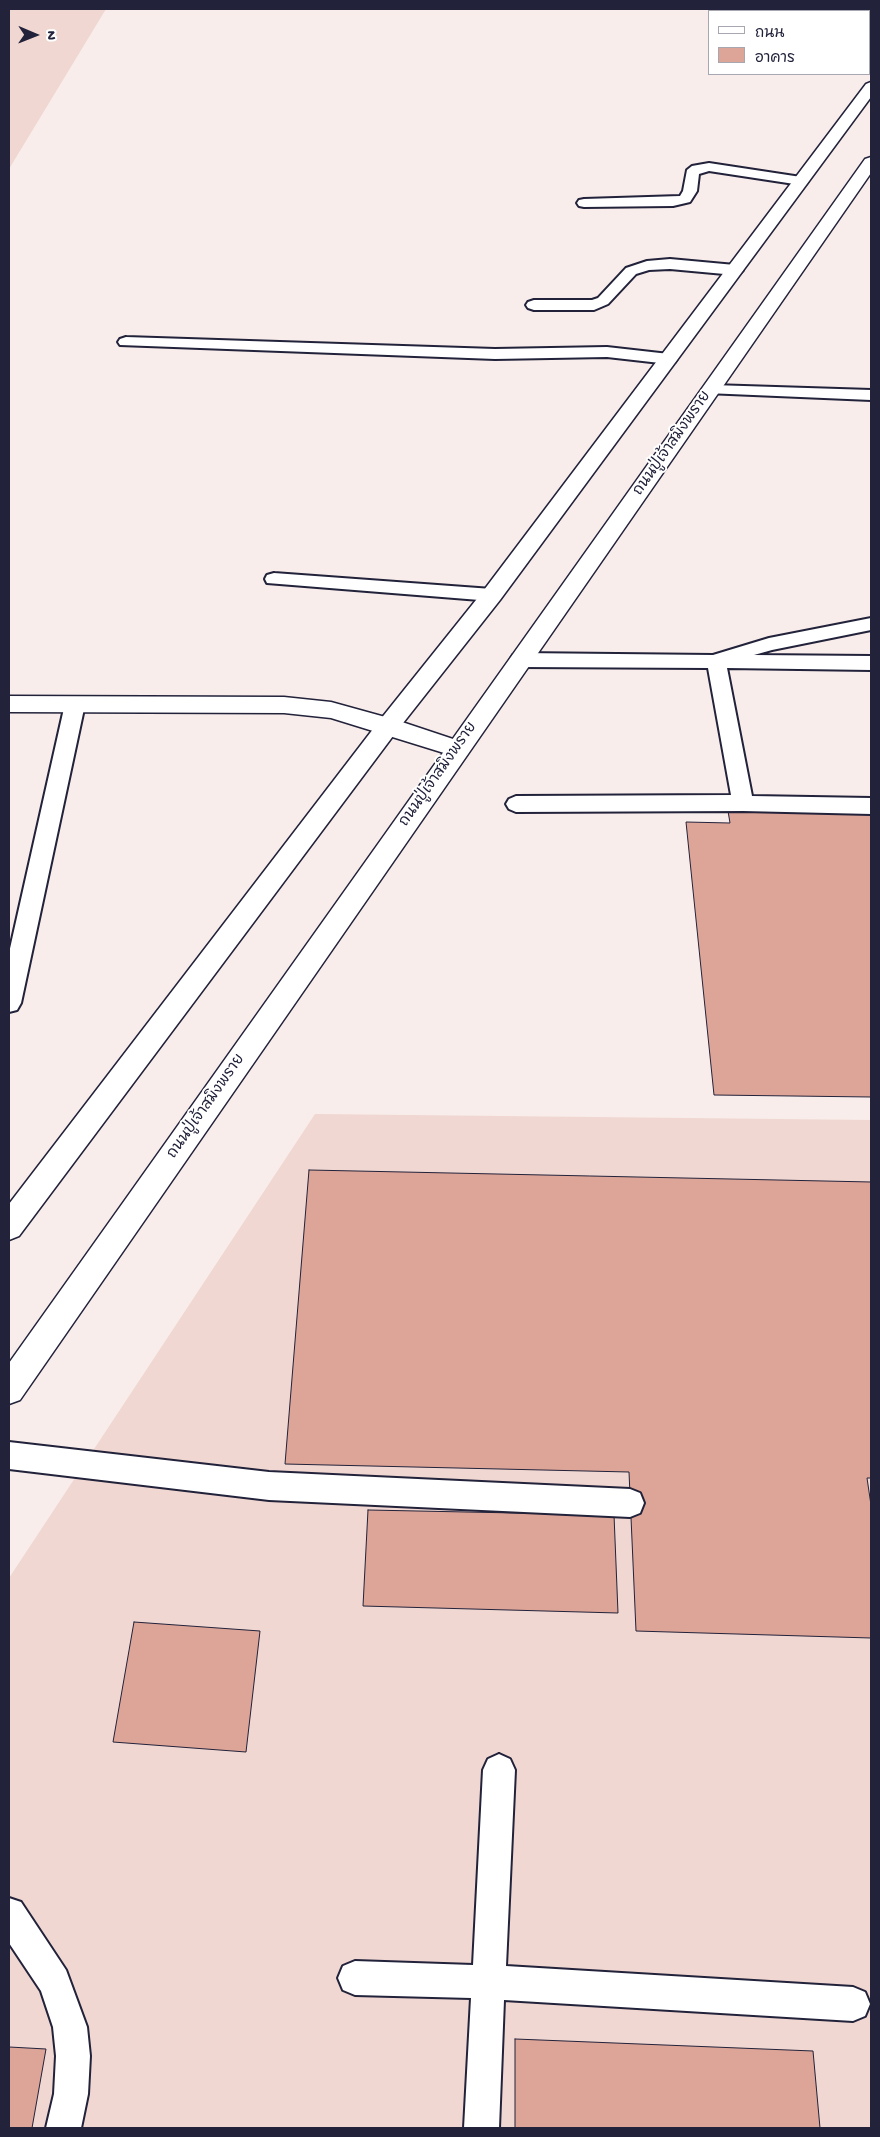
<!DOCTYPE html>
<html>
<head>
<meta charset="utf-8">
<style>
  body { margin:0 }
  #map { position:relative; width:880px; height:2137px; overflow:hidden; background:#f8edea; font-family:"Gochi Hand","Playpen Sans Thai",sans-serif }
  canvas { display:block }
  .frame { position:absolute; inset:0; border:10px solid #22223b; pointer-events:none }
  .legend { position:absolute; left:708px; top:10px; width:162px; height:65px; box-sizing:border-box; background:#fff; border:1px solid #a7a7b1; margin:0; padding:6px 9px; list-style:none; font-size:15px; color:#22223b }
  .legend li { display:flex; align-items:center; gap:10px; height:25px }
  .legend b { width:25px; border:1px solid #a7a7b1 }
  .north { position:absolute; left:10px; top:10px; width:50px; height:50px; -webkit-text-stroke:4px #fff; paint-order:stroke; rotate:91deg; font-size:14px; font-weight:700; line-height:20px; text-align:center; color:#22223b }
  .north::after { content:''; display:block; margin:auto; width:18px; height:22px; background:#22223b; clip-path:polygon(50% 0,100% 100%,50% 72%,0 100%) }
</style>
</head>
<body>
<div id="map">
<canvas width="880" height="2137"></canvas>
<div class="frame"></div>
<ul class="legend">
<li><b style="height:6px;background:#fff"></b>ถนน</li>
<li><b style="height:14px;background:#dda597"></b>อาคาร</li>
</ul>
<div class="north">N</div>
</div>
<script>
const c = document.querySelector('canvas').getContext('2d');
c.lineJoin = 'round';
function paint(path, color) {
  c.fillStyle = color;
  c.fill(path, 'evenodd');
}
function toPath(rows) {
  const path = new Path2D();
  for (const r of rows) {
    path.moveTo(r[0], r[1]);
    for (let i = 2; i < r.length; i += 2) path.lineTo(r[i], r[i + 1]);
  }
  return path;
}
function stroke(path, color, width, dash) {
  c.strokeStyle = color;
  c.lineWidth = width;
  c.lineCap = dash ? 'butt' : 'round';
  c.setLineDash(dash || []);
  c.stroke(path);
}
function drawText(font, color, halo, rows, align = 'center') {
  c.font = font + ' "Gochi Hand","Playpen Sans Thai",sans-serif';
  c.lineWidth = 4;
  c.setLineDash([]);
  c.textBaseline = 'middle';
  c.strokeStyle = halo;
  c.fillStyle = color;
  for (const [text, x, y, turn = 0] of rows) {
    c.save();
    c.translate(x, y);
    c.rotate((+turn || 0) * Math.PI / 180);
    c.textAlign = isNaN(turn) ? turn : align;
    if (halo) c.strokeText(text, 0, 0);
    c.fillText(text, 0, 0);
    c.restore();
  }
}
paint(toPath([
  [9,9,106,9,9,169],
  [315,1114,871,1120,871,2128,9,2128,9,1578]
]), '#f0d7d1');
const building = toPath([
  [728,811,871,813,871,1097,714,1095,686,822,730,823,728,811],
  [309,1170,871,1182,871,1478,867,1478,871,1505,871,1638,636,1631,629,1472,285,1464,309,1170],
  [368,1510,614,1515,618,1613,363,1606,368,1510],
  [134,1622,260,1631,246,1752,113,1742,134,1622],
  [515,2039,813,2051,820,2128,515,2128,515,2039],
  [9,2047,46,2049,32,2128,9,2128,9,2047]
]);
paint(building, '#dda597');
stroke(building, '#22223b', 1);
const service = toPath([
  [869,37,871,37,871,45,869,45,869,37],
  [709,163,801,177,806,178,808,181,806,184,801,185,709,171,699,174,697,191,690,202,673,206,584,207,579,206,577,203,579,200,584,199,680,196,683,191,687,170,692,166,709,163],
  [670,259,735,265,740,267,743,270,740,273,735,275,670,269,649,270,636,274,608,304,594,310,534,310,528,308,526,305,528,302,534,300,592,300,598,298,626,268,647,261,670,259],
  [126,337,495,349,607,347,669,354,675,356,677,359,675,362,669,364,607,357,495,359,120,345,118,342,120,339,126,337],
  [712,385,871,390,871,400,706,393,704,390,706,387,712,385],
  [274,573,492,589,499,591,501,595,499,599,492,601,267,583,265,579,267,575,274,573],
  [871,618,871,630,772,650,754,655,871,656,871,670,727,668,752,796,871,798,871,814,743,811,516,812,509,809,506,804,509,799,516,796,731,795,708,668,520,667,513,665,510,660,513,655,520,653,713,655,769,638,871,618],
  [75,697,82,699,85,704,21,1003,17,1010,9,1012,9,953,65,704,68,699,75,697],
  [9,1442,269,1472,630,1489,640,1493,644,1503,640,1513,630,1517,269,1500,9,1469,9,1442],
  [499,1754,510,1759,515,1770,506,1966,853,1987,865,1992,870,2004,865,2016,853,2021,504,2000,499,2128,464,2128,471,1998,355,1995,343,1990,338,1978,343,1966,355,1961,473,1965,483,1770,488,1759,499,1754],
  [9,1898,21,1902,66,1970,87,2027,90,2056,88,2094,81,2128,46,2128,54,2094,56,2056,53,2027,41,1991,9,1943,9,1898]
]);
const minor = toPath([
  [9,696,284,697,331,702,396,720,465,743,469,749,465,755,457,757,331,718,284,713,9,712,9,696]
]);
const secondary = toPath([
  [871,82,871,97,500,600,396,732,19,1236,9,1240,9,1204,380,720,484,590,866,84,871,82],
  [871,157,871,173,20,1400,9,1404,9,1363,865,159,871,157]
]);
stroke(service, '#22223b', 4);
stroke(minor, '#22223b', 3);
stroke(secondary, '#22223b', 3);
paint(service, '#fff');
paint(minor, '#fff');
paint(secondary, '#fff');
drawText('15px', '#22223b', '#fff', [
  ["ถนนปู่เจ้าสมิงพราย",673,444,-55],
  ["ถนนปู่เจ้าสมิงพราย",439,775,-55],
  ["ถนนปู่เจ้าสมิงพราย",207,1107,-55]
]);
</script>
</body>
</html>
